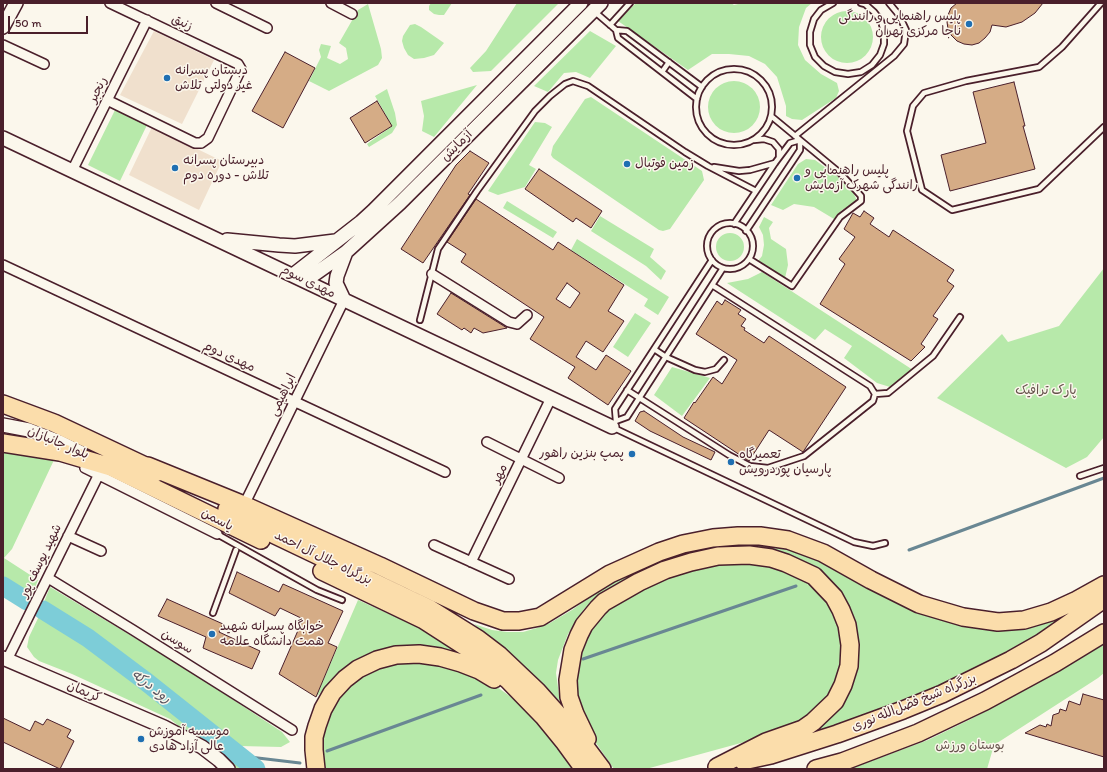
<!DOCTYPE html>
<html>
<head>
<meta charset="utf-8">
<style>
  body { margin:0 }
  #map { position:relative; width:1107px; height:772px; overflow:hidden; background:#fbf7ec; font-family:Itim,sans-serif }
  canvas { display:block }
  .frame { position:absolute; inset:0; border:4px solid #4a1f2b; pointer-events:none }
  .scale { position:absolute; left:8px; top:16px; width:80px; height:18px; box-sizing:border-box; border:2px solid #4a1f2b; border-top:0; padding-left:5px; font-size:12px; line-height:14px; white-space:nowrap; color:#4a1f2b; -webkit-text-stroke:3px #fbf7ec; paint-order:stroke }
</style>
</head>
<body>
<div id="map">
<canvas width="1107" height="772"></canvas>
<div class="frame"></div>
<div class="scale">50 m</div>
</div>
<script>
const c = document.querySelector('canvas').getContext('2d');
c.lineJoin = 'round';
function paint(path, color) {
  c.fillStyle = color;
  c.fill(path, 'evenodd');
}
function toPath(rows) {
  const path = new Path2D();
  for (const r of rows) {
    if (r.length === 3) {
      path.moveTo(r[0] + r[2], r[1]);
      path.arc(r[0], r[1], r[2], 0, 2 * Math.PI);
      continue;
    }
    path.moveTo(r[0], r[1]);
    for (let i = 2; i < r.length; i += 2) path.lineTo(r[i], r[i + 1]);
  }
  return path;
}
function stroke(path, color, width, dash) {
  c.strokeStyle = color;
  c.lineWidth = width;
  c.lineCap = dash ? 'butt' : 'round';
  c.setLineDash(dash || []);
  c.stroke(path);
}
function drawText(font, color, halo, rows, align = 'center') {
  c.font = font + ' Itim,"Playpen Sans Arabic",sans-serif';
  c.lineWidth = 3;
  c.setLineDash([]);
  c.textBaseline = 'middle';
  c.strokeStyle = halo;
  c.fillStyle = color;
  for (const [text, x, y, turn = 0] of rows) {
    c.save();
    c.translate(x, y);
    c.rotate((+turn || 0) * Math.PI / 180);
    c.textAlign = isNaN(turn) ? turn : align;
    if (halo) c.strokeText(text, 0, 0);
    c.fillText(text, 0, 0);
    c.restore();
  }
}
paint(toPath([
  [154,31,214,60,182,124,120,95],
  [152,127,222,161,199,210,129,175]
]), '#f0e0cd');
paint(toPath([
  [431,3,452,3,444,15,439,15,434,14,429,10,429,6],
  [517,3,559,3,491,71,473,72,470,68,486,51],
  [636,3,731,3,734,5,742,3,812,3,806,8,799,27,798,45,805,60,821,74,837,83,839,91,836,98,802,120,792,119,786,116,786,106,777,77,765,64,749,56,729,54,712,54,688,70,618,21],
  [368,4,381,49,382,58,378,65,329,91,309,81,321,57,319,50,321,44,331,46,327,58,340,64,348,59,346,48,339,43,358,10],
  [847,37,26],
  [415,24,421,27,444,43,434,55,424,58,414,59,408,55,404,48,402,41,403,36,410,25],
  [590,31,616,46,590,78,576,72,564,73,548,92,534,86],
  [734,107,26],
  [477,85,434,137,422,131,424,116,421,101],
  [387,89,395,113,397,125,392,133,369,147,367,144,392,126,375,96],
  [591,97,702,171,704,180,670,229,663,231,659,230,553,158,551,155,553,146,585,99],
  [115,110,147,125,120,181,88,165],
  [535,122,545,123,552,127,529,165,536,169,525,187,498,195,488,191],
  [806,159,815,160,841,179,853,192,857,201,842,210,834,219,814,207,794,204,783,210,771,205,798,164],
  [507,201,557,232,553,238,503,208],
  [600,216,654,249,650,257,666,271,661,280,646,266,591,231],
  [764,217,773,222,769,228,771,239,786,249,788,265,785,278,758,261,762,256,764,245,763,235,759,227],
  [730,247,14],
  [577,239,669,297,658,315,644,306,648,299,571,250],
  [1104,268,1104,437,1087,457,1066,468,937,398,1002,334,1008,342,1059,326],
  [762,272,913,370,890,387,877,383,844,358,852,346,825,329,815,340,727,283,748,279],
  [635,313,651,323,628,357,613,347],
  [672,367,710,378,682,416,654,395],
  [3,451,54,460,12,549,4,558,38,580,32,595,3,578],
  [737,541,799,549,976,625,1096,595,1052,627,1024,644,978,668,914,698,804,737,843,697,844,605,770,553,634,575,604,591,584,609,568,634,558,660,556,673,560,702,515,658,474,624,492,630,507,632,523,632,537,628,550,623,572,610,605,586,621,577,677,552],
  [725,562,777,565,819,588,840,623,844,646,837,683,822,708,781,732,646,769,614,769,589,733,573,685,581,642,603,610,670,575],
  [50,587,185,668,282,732,290,742,281,747,240,746,192,712,165,688,90,631,44,602],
  [358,600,436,635,465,656,383,650,366,656,353,662,316,697],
  [40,614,72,633,89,646,194,726,246,769,232,769,170,719,72,674,39,661,34,657,27,647,29,637],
  [1104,640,1104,673,1098,678,994,745,987,769,850,769,928,740,971,719,1065,667],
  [419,659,486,679,511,697,546,731,574,769,321,769,320,731,338,693,375,665]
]), '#b7e9aa');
stroke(toPath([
  [909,550,1104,478],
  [583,659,796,586],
  [327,751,481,695],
  [241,756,300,763]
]), '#698793', 3);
stroke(toPath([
  [3,586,27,601],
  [43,610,88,638,144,680,256,769]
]), '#7dcdd8', 19);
const building = toPath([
  [957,3,1043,3,1035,13,1022,22,1006,27,992,25,990,32,985,38,979,43,972,45,964,44,957,41,951,35,948,29,947,22,948,15,951,8,957,3],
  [285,52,315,68,283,128,252,111,285,52],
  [1014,82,1025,126,1023,126,1035,169,950,191,941,155,986,143,973,92,1014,82],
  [377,101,392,126,365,143,350,118,377,101],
  [470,151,489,163,468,194,470,195,423,263,401,249,456,165,470,151],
  [539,169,602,211,591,228,576,218,573,222,525,189,539,169],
  [476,199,553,250,558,242,624,285,608,311,624,321,603,352,586,341,576,357,596,370,606,355,631,371,608,405,568,378,575,367,530,339,544,317,461,262,466,254,447,242,476,199],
  [567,283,580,293,570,308,556,299,567,283],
  [864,211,874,218,870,224,889,237,893,230,954,270,947,281,954,286,933,316,938,319,921,344,925,347,911,361,820,304,845,264,839,259,855,237,844,229,853,213,860,217,864,211],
  [451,293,507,328,483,333,474,328,471,333,464,328,462,330,437,314,451,293],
  [725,300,741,310,738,314,746,319,741,326,745,328,744,330,764,343,769,336,846,387,803,452,769,430,749,461,684,418,694,402,695,403,713,377,722,384,737,360,696,334,717,301,722,305,725,300],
  [644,411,683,437,715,452,711,460,650,431,635,421,640,412,644,411],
  [237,572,279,592,283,584,343,611,328,643,337,647,316,697,279,674,303,619,280,608,275,616,229,593,237,572],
  [167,599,223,624,219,632,260,651,252,669,203,648,206,637,158,616,167,599],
  [1083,694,1104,700,1104,757,1025,733,1040,725,1046,727,1047,724,1051,726,1053,715,1059,713,1060,709,1066,711,1069,701,1080,705,1083,694],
  [3,718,30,731,35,721,43,725,47,719,71,730,67,737,74,741,60,769,3,742,3,718]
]);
paint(building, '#d5ac86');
stroke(building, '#4a1f2b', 1);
const lane = toPath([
  [833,3,821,10,814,19,810,32,810,45,815,57,824,66,835,72,848,74,861,72,872,65,880,55,884,44,884,32,881,21,874,12,865,4,861,3],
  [1101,3,1062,47,1039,67,966,81,924,93,913,106,907,131,922,190,952,210,1039,189,1104,127],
  [595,12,616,30,627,31,702,87],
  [610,25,630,3],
  [616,30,618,38,697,99],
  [734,107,38],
  [662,72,669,62],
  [795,136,894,56,904,44,906,30,899,15,889,3],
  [754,140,764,139,773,142,779,149,779,157],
  [714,167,739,171,750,170,775,163],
  [730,246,23],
  [734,224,775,163,790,143,800,140,800,150,746,231],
  [749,259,792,286,840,217,861,201,861,196,840,173,771,116],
  [723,268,627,417,616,421,612,427,854,542,873,546,885,543],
  [420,320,438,249,477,191,535,111,550,96,565,84,573,81,588,86,685,152,708,166,756,191],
  [654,349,666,357,695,370,705,372,716,369,724,360],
  [627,390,729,455,750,466,768,468,804,456,873,401,875,394,870,386,712,285],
  [875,394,888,393,933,356,960,317],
  [616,421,615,409,712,260],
  [1080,476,1104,468],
  [217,534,317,590,342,600],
  [213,613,236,550]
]);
const street = toPath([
  [216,3,267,28],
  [331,3,352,14],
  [3,45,44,64],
  [107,100,195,143,201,143,208,138,241,69,238,64,110,3],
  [72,171,147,20],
  [3,265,445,472],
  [432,274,509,322,517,324,527,315],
  [487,442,559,478],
  [92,471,85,468,217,534],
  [246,501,344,300],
  [68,536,101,551],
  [434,545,509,579],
  [471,562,551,398],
  [48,578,133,630,292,730],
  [7,660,99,474]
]);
const secondary = toPath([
  [3,27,16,3],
  [3,138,612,427],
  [227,240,279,245,295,246,335,241],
  [293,275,361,222,373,211,581,3],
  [305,281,346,252,400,203,601,3],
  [344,300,336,283,337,276,346,252],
  [3,425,29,430,60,442,80,452],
  [3,658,164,727,202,747,219,760,228,769]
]);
const highway = toPath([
  [3,404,54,423,158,472],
  [3,443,60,452,111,467,261,540],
  [148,466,244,505,380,566,474,611,503,621,519,621,540,617,610,574,659,552,683,544,713,538,738,536,760,536,788,540,823,553,871,580,919,604,963,617,998,622,1024,620,1051,612,1077,600,1104,585],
  [227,509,275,535,430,609,478,639,499,655,537,691,578,737,602,769],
  [322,571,424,620,469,649,508,680,543,716,565,743,584,769],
  [587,739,575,714,569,697,568,680,573,650,579,635,584,625,598,608,604,602,639,582,665,570,691,562,718,556,749,555,771,558,786,563,814,576,834,597,841,610,847,625,850,645,849,666,843,685,835,701,813,722,803,729,766,742,717,767],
  [743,761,771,755,837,734,903,710,942,694,1011,660,1041,643,1104,599],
  [316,769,314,750,314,737,317,726,323,709,332,693,345,679,358,669,377,660,396,655,419,654,440,657,461,663,479,670,494,679],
  [816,769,842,762,918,733,985,701,1055,663,1104,633]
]);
stroke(lane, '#4a1f2b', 8);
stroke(street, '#4a1f2b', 12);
stroke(secondary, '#4a1f2b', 16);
stroke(highway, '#4a1f2b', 20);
stroke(lane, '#fbf7ec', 4.5);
stroke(street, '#fbf7ec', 9);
stroke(secondary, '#fbf7ec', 13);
stroke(highway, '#fbddab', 17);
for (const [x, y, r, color] of [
  [969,24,4,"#1f6fb2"],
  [167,78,4,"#1f6fb2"],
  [627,164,4,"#1f6fb2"],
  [175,168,4,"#1f6fb2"],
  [797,178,4,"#1f6fb2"],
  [632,454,4,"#1f6fb2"],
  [731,462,4,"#1f6fb2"],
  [212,634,4,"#1f6fb2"],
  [141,739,4,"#1f6fb2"]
]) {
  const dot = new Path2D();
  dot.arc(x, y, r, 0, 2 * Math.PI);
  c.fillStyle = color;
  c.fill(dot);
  stroke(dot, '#fbf7ec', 1.5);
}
drawText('13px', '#4a1f2b', '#fbf7ec', [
  ["پلیس راهنمایی و رانندگی",961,17,"right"],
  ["ناجا مرکزی تهران",961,32,"right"],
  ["دبستان پسرانه",175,71],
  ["غیر دولتی تلاش",175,86],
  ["دبیرستان پسرانه",183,161],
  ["تلاش - دوره دوم",183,176],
  ["زمین فوتبال",635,164],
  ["پلیس راهنمایی و",805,171],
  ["رانندگی شهرک آزمایش",805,186],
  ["پمپ بنزین راهور",624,454,"right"],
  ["تعمیرگاه",739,455],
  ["پارسیان پوردرویش",739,470],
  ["خوابگاه پسرانه شهید",220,627],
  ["همت دانشگاه علامه",220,642],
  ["موسسه آموزش",149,732],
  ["عالی آزاد هادی",149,747]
], 'left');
drawText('13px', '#4a1f2b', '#fbf7ec', [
  ["زنبق",182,23,26],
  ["رنجبر",98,90,-64],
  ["آزمایش",457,146,-45],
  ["مهدی سوم",308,282,26],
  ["مهدی دوم",229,357,25],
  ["ابراهیمی",283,395,-64],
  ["بلوار جانبازان",58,443,23],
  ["مهر",500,474,-64],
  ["یاسمن",217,520,28],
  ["بزرگراه جلال آل احمد",323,558,26],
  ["شهید یوسف پور",41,561,-64],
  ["سوسن",177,642,32],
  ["کریمان",84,692,23],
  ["بزرگراه شیخ فضل‌الله نوری",914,703,-22]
]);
drawText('13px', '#65524b', '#fbf7ec', [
  ["پارک ترافیک",1046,391],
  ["بوستان ورزش",970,746]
]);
drawText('italic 14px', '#59535f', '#fbf7ec', [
  ["رود درکه",151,687,38]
]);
</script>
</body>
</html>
